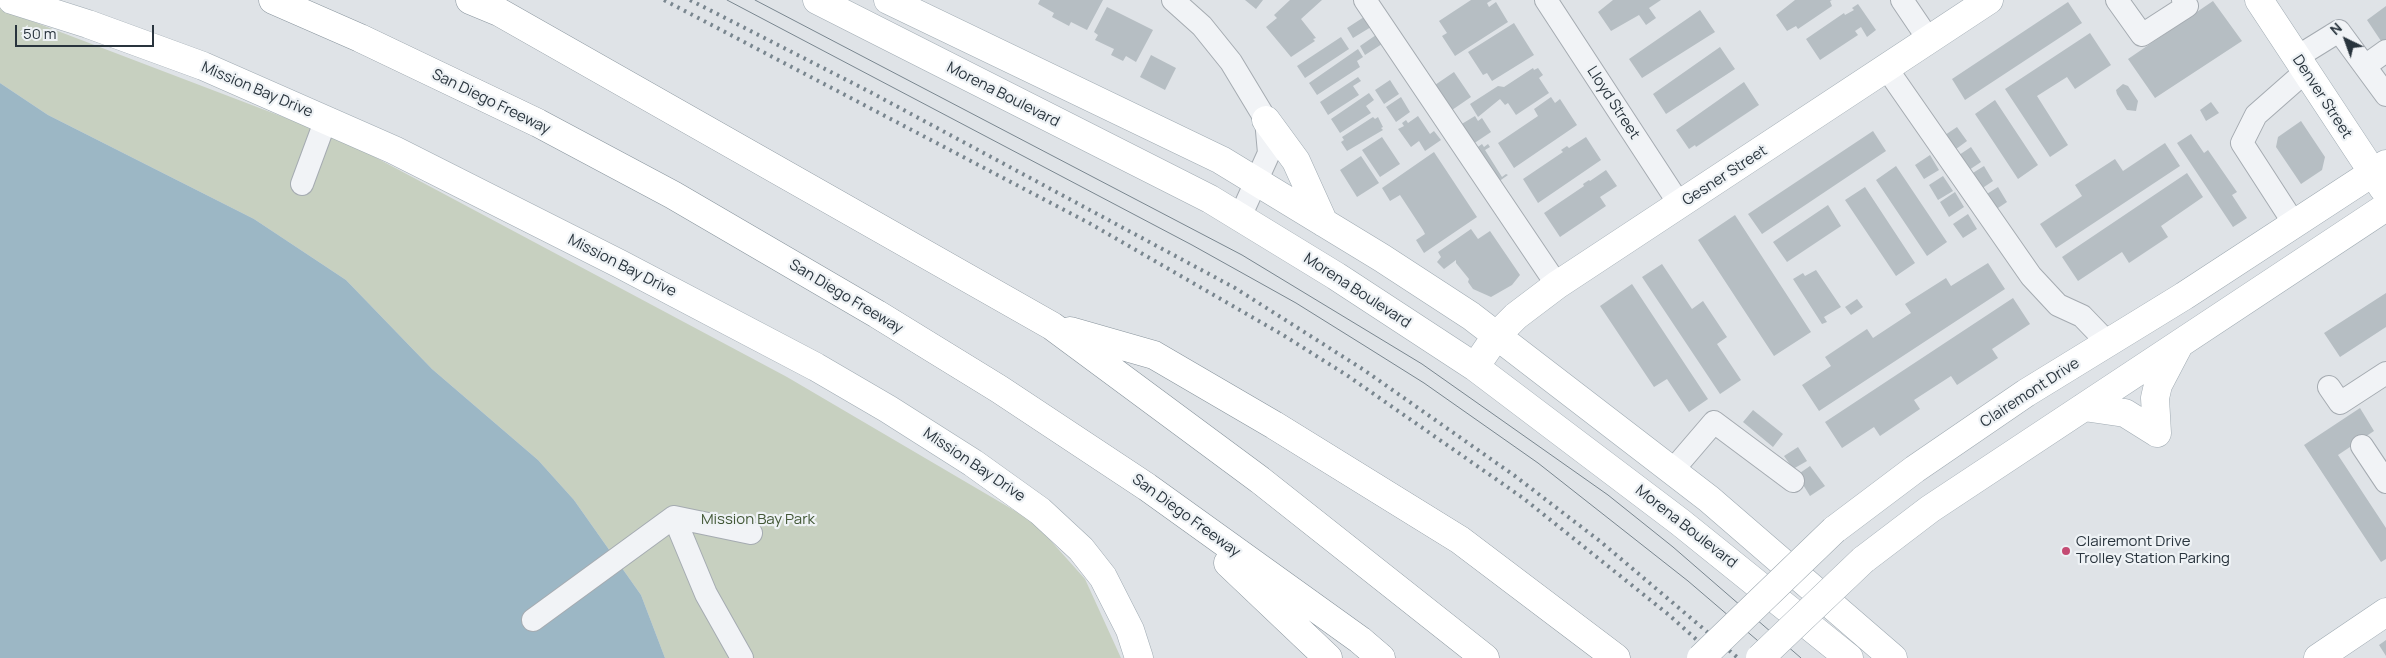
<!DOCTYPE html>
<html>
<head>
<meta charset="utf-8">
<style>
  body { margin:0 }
  #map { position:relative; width:2386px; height:658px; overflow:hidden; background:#dfe3e7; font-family:Manrope,sans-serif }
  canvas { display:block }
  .north { position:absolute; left:2321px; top:15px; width:50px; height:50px; -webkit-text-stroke:4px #eef2f5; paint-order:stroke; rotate:318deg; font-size:14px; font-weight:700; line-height:20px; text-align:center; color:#29343d }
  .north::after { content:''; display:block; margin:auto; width:18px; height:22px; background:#29343d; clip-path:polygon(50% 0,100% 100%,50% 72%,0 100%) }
  .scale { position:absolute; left:15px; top:25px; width:139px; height:22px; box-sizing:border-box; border:2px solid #29343d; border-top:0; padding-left:6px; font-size:15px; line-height:18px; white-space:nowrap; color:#29343d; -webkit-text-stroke:4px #eef2f5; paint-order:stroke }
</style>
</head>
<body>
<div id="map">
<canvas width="2386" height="658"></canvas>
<div class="north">N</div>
<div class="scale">50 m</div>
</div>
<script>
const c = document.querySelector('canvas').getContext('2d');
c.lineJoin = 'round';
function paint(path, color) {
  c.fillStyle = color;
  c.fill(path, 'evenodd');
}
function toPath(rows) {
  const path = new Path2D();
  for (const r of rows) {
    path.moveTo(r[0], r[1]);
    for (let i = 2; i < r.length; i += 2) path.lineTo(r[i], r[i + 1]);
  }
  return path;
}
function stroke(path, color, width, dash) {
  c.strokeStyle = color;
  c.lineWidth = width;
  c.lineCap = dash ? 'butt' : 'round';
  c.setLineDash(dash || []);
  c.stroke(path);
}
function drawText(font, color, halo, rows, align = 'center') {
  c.font = font + ' Manrope,sans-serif';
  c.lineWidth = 4.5;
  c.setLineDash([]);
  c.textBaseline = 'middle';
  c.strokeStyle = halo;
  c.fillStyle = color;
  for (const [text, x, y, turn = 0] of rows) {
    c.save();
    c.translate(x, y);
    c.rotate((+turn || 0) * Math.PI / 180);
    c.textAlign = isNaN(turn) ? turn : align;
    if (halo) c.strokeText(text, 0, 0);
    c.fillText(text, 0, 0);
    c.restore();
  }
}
paint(toPath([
  [0,9,341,139,787,377,1034,522,1085,579,1121,658,665,658,641,595,574,500,538,460,432,369,346,280,254,219,48,115,0,83]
]), '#c7d0c0');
paint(toPath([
  [0,83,48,115,254,219,346,280,432,369,538,460,574,500,641,595,665,658,0,658]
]), '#9cb7c5');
paint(toPath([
  [1040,0,1103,0,1087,30,1071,22,1069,26,1052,17,1054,13,1038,4],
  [1245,0,1263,0,1256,9],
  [1290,0,1322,0,1301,19,1316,38,1313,39,1315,41,1291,57,1266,27,1277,18,1274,15],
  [1471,0,1492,0,1487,3,1489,7,1496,2,1508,22,1455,56,1442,36,1447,33,1439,21],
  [1613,0,1661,0,1649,8,1656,18,1646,25,1639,15,1611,31,1598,12],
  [1795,0,1832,0,1830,1,1832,6,1798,29,1796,26,1787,31,1776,15],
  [2213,1,2242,41,2155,98,2128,59],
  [2068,2,2082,23,1965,100,1952,79],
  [1858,4,1876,30,1867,37,1861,27,1855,31,1858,35,1820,60,1806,39,1844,13,1845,15,1854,10,1852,8],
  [2386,6,2386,42,2383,44,2367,20],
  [1107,7,1153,30,1136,62,1126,56,1123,61,1111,55,1114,49,1095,40,1098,35,1094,32],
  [1700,10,1715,32,1642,78,1629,59],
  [1364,17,1371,27,1353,38,1347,28],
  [1514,23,1534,55,1492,81,1487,73,1483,75,1468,52],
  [2090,33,2111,65,2075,89,2067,77,2037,96,2068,145,2050,157,2005,89],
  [1376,35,1382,44,1365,55,1360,46],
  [1341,37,1349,49,1305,78,1297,66],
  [1720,47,1735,69,1666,114,1653,94],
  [1358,49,1363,57,1357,61,1360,67,1317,95,1309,83],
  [1151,55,1176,68,1165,90,1140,77],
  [1533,68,1534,70,1538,68,1543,75,1539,78,1549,93,1516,115,1508,103,1505,105,1500,99,1478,117,1470,104,1498,86,1504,87],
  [1454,72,1471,97,1452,110,1435,85],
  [1358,77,1361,81,1353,86,1359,95,1328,115,1320,102],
  [1390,80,1399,94,1384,104,1375,90],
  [1744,82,1759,105,1696,147,1695,145,1689,149,1676,130],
  [2123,84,2128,86,2138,101,2136,111,2127,110,2117,94,2116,90],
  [1369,93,1374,100,1366,106,1371,113,1340,133,1331,119],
  [1401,97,1410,112,1396,122,1386,107],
  [1551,97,1555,103,1560,99,1577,125,1514,168,1498,143,1538,116,1534,109],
  [1995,100,2038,165,2018,179,1975,114],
  [2211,102,2219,113,2206,121,2200,110],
  [1418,116,1430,134,1434,131,1441,140,1425,151,1419,141,1411,147,1398,129,1404,126,1402,123,1406,120,1408,123],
  [1475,116,1478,121,1482,118,1491,132,1473,144,1460,125],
  [1373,117,1375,119,1378,117,1383,127,1381,128,1383,130,1347,151,1341,142,1344,140,1342,137],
  [2301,121,2325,157,2322,170,2301,184,2276,147,2278,137],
  [1957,127,1967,141,1952,152,1942,137],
  [1873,131,1886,151,1762,234,1748,214],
  [2191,134,2204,153,2208,150,2237,192,2232,195,2247,218,2233,227,2177,143],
  [1382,137,1400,164,1380,177,1362,150],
  [1586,137,1601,160,1538,203,1523,179,1563,152,1561,150,1567,146,1569,148],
  [2165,143,2180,166,2056,248,2040,224,2082,196,2075,185,2115,159,2123,171],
  [1482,144,1484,147,1488,144,1490,147,1485,150,1502,177,1506,174,1508,175,1498,182,1475,149],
  [1971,147,1981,162,1966,172,1956,157],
  [1434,152,1477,217,1424,253,1416,240,1425,234,1423,230,1400,195,1390,201,1382,188],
  [1930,155,1939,170,1924,179,1915,165],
  [1361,156,1379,183,1357,197,1340,170],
  [1896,166,1947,242,1927,256,1876,180],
  [1984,166,1993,181,1978,191,1968,176],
  [1606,170,1617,186,1600,197,1606,206,1560,237,1544,213,1584,186,1583,184,1589,180,1590,181],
  [2187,173,2203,197,2161,226,2168,237,2129,263,2122,252,2078,281,2062,257],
  [1943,176,1953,191,1938,200,1929,185],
  [1865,187,1915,263,1896,276,1845,200],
  [1998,187,2007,202,1992,212,1982,197],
  [1955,192,1964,207,1949,217,1940,202],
  [1828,205,1841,226,1787,262,1773,242],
  [1968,214,1977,229,1963,238,1953,224],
  [1735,215,1811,332,1774,356,1698,240],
  [1471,229,1478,239,1490,231,1520,275,1512,285,1491,297,1473,289,1468,282,1469,279,1456,263,1456,260,1444,269,1437,262,1441,257,1438,252],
  [1988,263,2005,289,1819,411,1802,385,1831,366,1825,357,1867,329,1873,338,1911,313,1905,304,1946,278,1951,286],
  [1662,264,1692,309,1703,301,1727,337,1717,344,1741,380,1720,394,1642,277],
  [1816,270,1841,307,1824,317,1827,322,1822,324,1793,279,1803,273,1805,276],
  [1632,284,1708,399,1689,412,1667,379,1654,387,1600,306],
  [2386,293,2386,327,2340,357,2324,333],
  [2013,298,2030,324,1992,349,1998,358,1957,385,1951,376,1914,400,1920,409,1880,436,1874,427,1842,448,1825,422],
  [1857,299,1863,307,1851,315,1845,307],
  [2360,408,2374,431,2338,455,2386,528,2386,559,2381,562,2304,445],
  [1753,410,1783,434,1773,447,1743,422],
  [1798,447,1807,461,1793,469,1784,456],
  [1810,466,1825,486,1810,496,1797,475],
  [2386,640,2386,656,2379,645]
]), '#b6bec3');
const minor = toPath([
  [1173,0,1202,26,1231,62,1266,120,1269,153,1240,217],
  [1365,0,1557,285],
  [1546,0,1680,205],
  [1902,0,1929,40],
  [2117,0,2142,35,2187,6,2183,0],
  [2297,57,2339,31,2386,95],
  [2365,66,2386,51],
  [1887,69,2031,276,2058,305,2082,316,2108,343],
  [302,184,326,119],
  [2295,225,2242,143,2256,115,2306,71],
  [2329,387,2340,403,2386,373],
  [2362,446,2386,482],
  [1672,471,1714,422,1793,481],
  [533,620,674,517],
  [742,658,706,594,674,517,751,533]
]);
const major = toPath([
  [12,0,88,24,203,66,394,150,620,264,816,367,888,409,973,463,1040,511,1081,549,1103,577,1130,630,1139,658],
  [817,0,1210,199,1336,276,1475,367,1680,522,1849,658],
  [888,0,1221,160,1382,258,1471,316,1709,499,1893,658],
  [2259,0,2383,188],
  [1266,120,1296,161,1324,223],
  [1475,367,1497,335,1516,316,1557,285,1989,0],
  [2084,407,2125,413,2157,433],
  [2157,433,2155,398,2158,385,2179,345],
  [1834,530,1915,469,2026,393,2184,296,2386,164],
  [1863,560,1930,509,2386,207],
  [2318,658,2386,612]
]);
const highway = toPath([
  [273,0,360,38,538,123,673,195,877,314,999,389,1147,487,1360,640,1381,658],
  [470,0,499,12,1052,326,1260,480,1485,658],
  [1070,331,1154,355,1274,425,1460,540,1616,658],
  [1228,563,1328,658]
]);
stroke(minor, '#a5abb1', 24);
stroke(major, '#9faab2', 29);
stroke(highway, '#87939c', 29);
stroke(minor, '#f1f3f6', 22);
stroke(major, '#fff', 28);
stroke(highway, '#fff', 28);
stroke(toPath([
  [727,0,1192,245,1296,303,1365,346,1424,383,1538,463,1688,581,1778,658],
  [755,0,1242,255,1422,364,1608,495,1673,547,1801,658]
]), '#79868f', 1);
stroke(toPath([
  [664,0,1089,223,1283,335,1348,376,1523,498,1669,615,1717,658],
  [690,0,872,93,1235,288,1364,370,1515,476,1601,542,1738,658]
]), '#79868f', 4, [2.5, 5]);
const majorBridge = toPath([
  [1701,658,1834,530],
  [1760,658,1863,560]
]);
stroke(majorBridge, '#9faab2', 29, []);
stroke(majorBridge, '#fff', 28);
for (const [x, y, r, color] of [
  [2066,551,5,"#c44b73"]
]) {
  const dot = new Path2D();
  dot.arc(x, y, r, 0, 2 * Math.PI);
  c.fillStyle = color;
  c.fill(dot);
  stroke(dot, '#eef2f5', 2);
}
drawText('15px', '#29343d', '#eef2f5', [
  ["Mission Bay Drive",257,90,23],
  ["Morena Boulevard",1003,95,27],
  ["Denver Street",2322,97,57],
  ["San Diego Freeway",491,102,26],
  ["Lloyd Street",1613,103,57],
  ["Gesner Street",1725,176,-33],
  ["Mission Bay Drive",622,266,27],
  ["Morena Boulevard",1357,291,33],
  ["San Diego Freeway",846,297,31],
  ["Clairemont Drive",2030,393,-33],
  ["Mission Bay Drive",974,465,34],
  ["San Diego Freeway",1186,516,36],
  ["Morena Boulevard",1686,527,38]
]);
drawText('15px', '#435837', '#eef2f5', [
  ["Mission Bay Park",758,520]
]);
drawText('15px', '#29343d', '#eef2f5', [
  ["Clairemont Drive",2076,542],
  ["Trolley Station Parking",2076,559]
], 'left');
</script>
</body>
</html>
